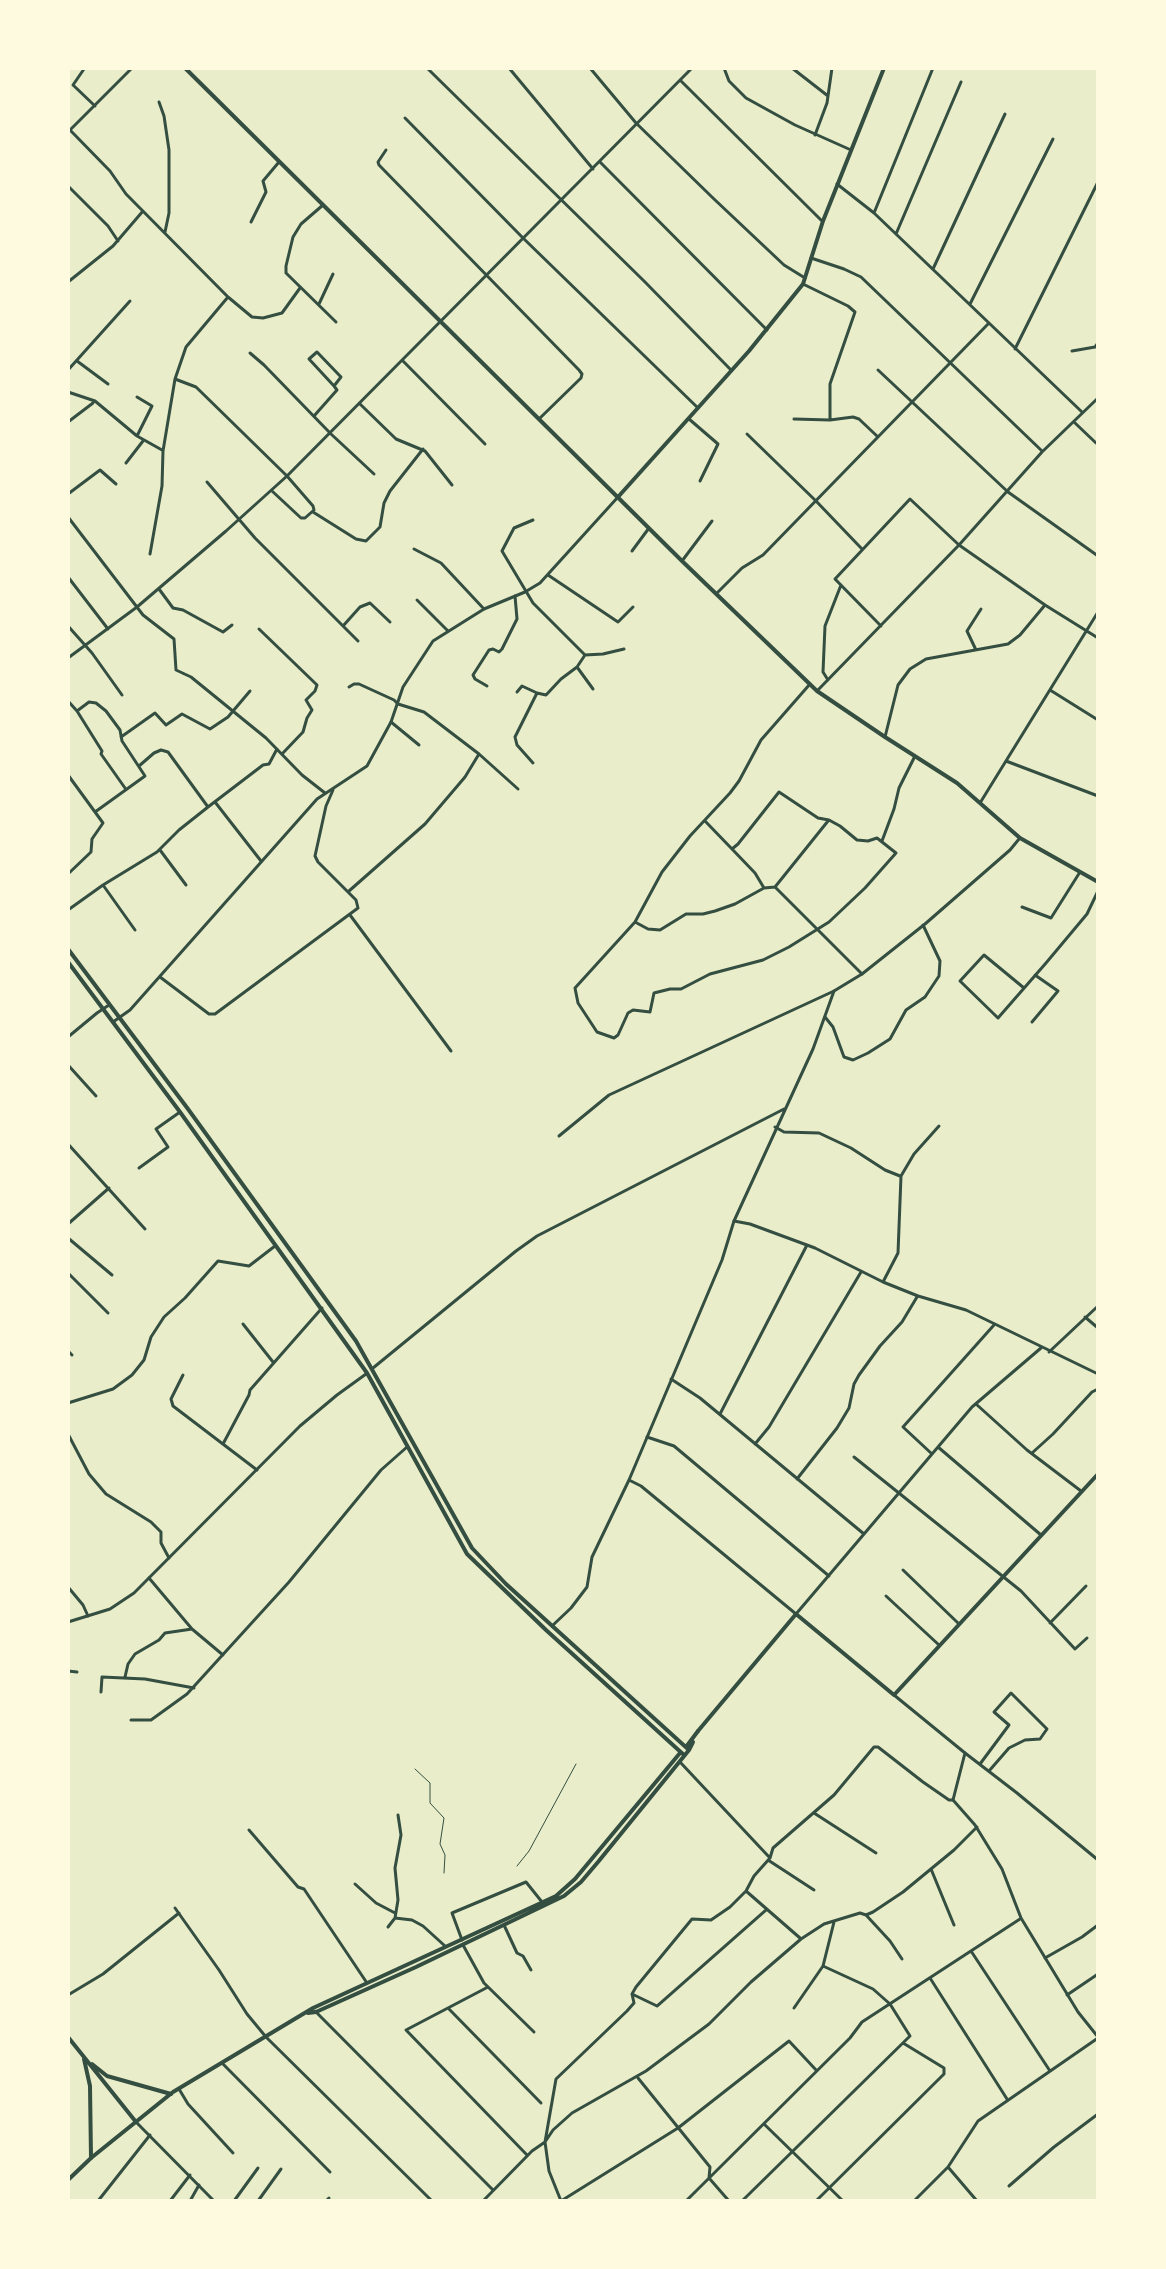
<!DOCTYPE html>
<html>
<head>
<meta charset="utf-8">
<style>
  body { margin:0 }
  #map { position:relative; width:1166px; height:2269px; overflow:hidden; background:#e9edc9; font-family:"Exo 2",sans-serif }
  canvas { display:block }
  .frame { position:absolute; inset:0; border:70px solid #fefae0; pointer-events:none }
</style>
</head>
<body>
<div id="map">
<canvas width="1166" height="2269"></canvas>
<div class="frame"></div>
</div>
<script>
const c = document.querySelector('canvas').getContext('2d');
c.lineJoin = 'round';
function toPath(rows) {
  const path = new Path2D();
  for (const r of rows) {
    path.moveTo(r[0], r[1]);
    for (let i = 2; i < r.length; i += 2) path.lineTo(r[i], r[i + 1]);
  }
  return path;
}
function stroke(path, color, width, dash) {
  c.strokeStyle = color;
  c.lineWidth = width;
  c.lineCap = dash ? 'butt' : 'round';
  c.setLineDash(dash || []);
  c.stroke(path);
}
stroke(toPath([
  [415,1769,430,1783,430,1803,444,1818,440,1844,445,1855,444,1873],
  [517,1866,529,1851,576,1764]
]), '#344e41', 1);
stroke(toPath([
  [427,68,645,282,731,370],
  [509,68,593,169],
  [590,68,636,123,714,199,784,265,805,278],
  [724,68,729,81,746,98,795,125,851,150],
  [792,68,828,96],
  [84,69,73,85,95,106],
  [680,80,822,221],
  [159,102,164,116,169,150,169,213,165,232],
  [405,118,523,238,698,408],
  [70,130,110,171,126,194,228,297,252,317,263,318,282,313,300,288],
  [68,132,132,68],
  [815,135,827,103,832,68],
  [386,150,378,162,379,165,579,370,582,374,581,378,539,419],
  [600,162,767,330],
  [837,184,874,213,1082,412],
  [68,186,108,226,118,241],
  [323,205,301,224,293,237,286,266,286,273,336,322],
  [874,213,933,68],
  [251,222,266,192,263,181,279,162],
  [896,234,961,82],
  [811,258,844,269,861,277,1042,451],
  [933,269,1005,114],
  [68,282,113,246,143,211],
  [803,284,848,306,855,312,830,384,830,420],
  [319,304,333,274],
  [970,304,1053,139],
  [1015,349,1098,182],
  [1072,351,1095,347,1098,343],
  [250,353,264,365,331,434,374,474],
  [402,360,485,444],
  [77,361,108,384],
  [68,370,130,301],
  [878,370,1008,492,1098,556],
  [175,379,196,387,287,476,313,506,314,510,305,518,301,518,272,491],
  [68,392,95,401,137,436,162,450],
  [360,404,396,439,425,451,452,485],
  [314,416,337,390,334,386,341,377,317,352,309,359,334,386],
  [689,419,718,444,700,481],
  [794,419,830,420,853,417,859,419,878,437],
  [68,422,93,403],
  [1075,423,1096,443,1098,442],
  [747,434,816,501,862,549],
  [137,436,152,406,137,397],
  [126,463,143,441],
  [207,482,255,538,358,641],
  [68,494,100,470,116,484],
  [313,512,356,539,366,541,380,527,384,503,390,491,423,449],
  [68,517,143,615,174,639,176,670,191,677,266,738,302,775,325,793],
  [533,520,514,528,502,551,533,603,585,655,577,667,561,679,546,695,537,693,515,737,517,745,533,763],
  [414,549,441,563,484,609],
  [632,551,649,528],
  [150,554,162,486,163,451,175,379,186,347,228,297],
  [682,561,712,521],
  [548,575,618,622,633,607],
  [68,577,108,629],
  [159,589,173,608,183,610,223,632,232,625],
  [717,593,742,568,763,555,989,323],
  [417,600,448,631],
  [68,626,92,653,122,695],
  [343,626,360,607,370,603,390,622],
  [881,626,835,579,910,499,959,545,1045,605,1098,638],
  [259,629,317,685,315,691,306,700,312,710,307,718,303,732,282,754],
  [976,650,967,631,981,609],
  [585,655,603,654,624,649],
  [68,658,137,607,226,531,287,476,692,68],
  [577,667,593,689],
  [828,680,823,672,825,626,841,585],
  [487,686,475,679,473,675,489,650,493,649,499,652,502,649,517,619,515,596],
  [1050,690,1098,720],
  [817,691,959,545,1042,452,1098,398],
  [517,692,522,686,537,693],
  [68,701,77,711,89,702,96,703,106,711,120,730,122,741,145,776,95,812,68,775],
  [77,711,102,751,101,754,125,788],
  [391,722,419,745],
  [121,737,155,713,166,725,182,714,210,729,228,717,250,691],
  [885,737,898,685,910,669,926,659,1008,644,1020,635,1045,605],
  [479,754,518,789],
  [1006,761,1098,796],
  [139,766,154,753,161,750,168,752,208,807],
  [215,802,261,861],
  [980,803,1098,612],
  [705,821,732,849,738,844,779,792,818,818,829,820,840,826,857,840,868,841,877,838,896,853,865,888,829,922,789,947,763,960,710,974,681,989,670,989,654,993,650,1012,633,1010,628,1013,618,1035,614,1038,597,1032,578,1003,575,988,635,922,662,872,690,836,730,793,739,781,761,740,810,684],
  [882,841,894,809,899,788,915,756],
  [732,849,755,873,764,888],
  [160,850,186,885],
  [68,874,91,852,92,839,103,823,95,812],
  [103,885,135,930],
  [775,887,862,974],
  [349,891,425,824,465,777,479,754,424,712,398,704,394,700,359,684,354,684,349,687],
  [1022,907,1051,918,1080,872],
  [68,910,103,885,157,852,179,830,208,807,263,765,269,764,277,749],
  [350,915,451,1051],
  [635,922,648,929,660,930,686,914,703,914,715,911,735,904,764,888,775,887,828,821],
  [160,977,209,1014,215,1014,358,908,356,900,318,862,315,856,326,806,333,790],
  [1024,988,984,955,960,981,998,1018,1046,963,1087,914,1098,891],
  [825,1017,833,1027,844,1057,853,1060,868,1053,890,1039,906,1010,925,997,939,976,940,961,923,925],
  [1032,1022,1058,991,1035,975],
  [68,1065,96,1096],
  [775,1127,784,1132,819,1133,851,1148,885,1170,900,1176],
  [559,1136,609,1095,834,991],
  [68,1144,145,1229],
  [139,1168,168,1147,156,1129,180,1112],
  [734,1221,750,1224,815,1248,883,1282,918,1296,966,1310,1098,1374],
  [68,1224,109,1188],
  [68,1238,112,1275],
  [68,1273,108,1313],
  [883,1282,898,1253,901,1176,914,1154,939,1126],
  [1085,1317,1098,1328],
  [243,1324,273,1362],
  [68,1351,72,1355],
  [1049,1352,1098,1306],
  [183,1375,171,1399,173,1406,257,1470],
  [671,1379,700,1398,864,1534],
  [68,1403,113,1389,132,1375,144,1360,151,1337,164,1317,185,1298,218,1261,249,1266,275,1246],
  [976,1404,1027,1450,1081,1491],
  [720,1414,807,1245],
  [68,1434,89,1474,106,1494,151,1522,161,1532,161,1543,169,1558],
  [647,1437,674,1446,829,1576],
  [223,1444,249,1395,250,1390,322,1308],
  [755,1444,769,1427,861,1272],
  [938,1447,1041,1535],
  [1032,1453,1053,1434,1092,1392,1098,1389],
  [932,1454,903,1427,994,1325],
  [854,1457,1021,1591,1075,1649,1087,1638],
  [797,1479,837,1428,849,1408,854,1384,859,1375,880,1346,902,1322,917,1297],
  [903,1570,958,1623],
  [149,1578,192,1629,223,1655],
  [68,1587,83,1605,88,1616],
  [886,1596,939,1645],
  [796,1614,972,1407,1041,1348],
  [1050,1623,1086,1586],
  [68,1671,77,1672],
  [125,1677,128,1664,135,1654,159,1640,165,1633,192,1629],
  [101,1692,102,1677,145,1679,194,1688],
  [131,1720,151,1720,187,1694,289,1582,381,1470,407,1447],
  [965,1753,1017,1793,1098,1860],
  [680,1762,770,1858],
  [980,1764,1009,1725,994,1712,1011,1693,1047,1729,1040,1739,1025,1740,1009,1748,989,1771],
  [814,1813,876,1853],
  [398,1815,401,1835,395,1868,398,1900,395,1918,412,1920,423,1926,445,1946],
  [249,1830,298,1887,304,1889,367,1983],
  [768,1860,814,1890],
  [931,1869,954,1925],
  [355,1884,376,1903,395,1913],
  [746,1891,800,1938],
  [175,1908,219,1970,247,2014,266,2037,432,2201],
  [866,1915,890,1941,902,1959],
  [504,1925,517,1953,523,1956,531,1970],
  [388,1927,395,1918],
  [462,1940,452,1913,526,1882,542,1902],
  [463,1945,484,1983,534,2032],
  [971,1951,1050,2071],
  [1045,1958,1082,1937,1098,1925],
  [930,1978,1007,2099],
  [488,1987,406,2030,527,2155],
  [632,1994,657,2006,767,1909],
  [68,1995,103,1974,179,1913],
  [1067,1995,1098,1974],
  [794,2008,823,1966],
  [449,2009,541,2103],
  [315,2011,493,2190],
  [222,2063,330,2172],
  [638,2078,710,2167,709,2178,729,2201],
  [179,2089,188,2104,233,2153],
  [764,2124,843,2201],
  [948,2167,977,2201],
  [1009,2186,1054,2147,1098,2114],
  [98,2201,150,2135],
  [170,2201,190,2175],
  [190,2201,199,2185],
  [234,2201,258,2168],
  [258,2201,281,2169],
  [326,2201,329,2198],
  [483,2201,532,2151,545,2142,553,2130,572,2113,646,2071,709,2024,751,1982,801,1939,824,1924,860,1913,866,1915,873,1912,903,1892,954,1850,977,1827],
  [561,2201,549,2171,545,2142,556,2079,627,2011,634,2003,632,1994,636,1987,692,1919,711,1920,730,1907,746,1891,754,1876,770,1858,773,1848,834,1795,874,1747,878,1747,923,1782,949,1800,953,1800],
  [561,2201,678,2128,789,2041,817,2071],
  [686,2201,850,2038,862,2022,1020,1919],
  [742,2201,910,2036,890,2004,873,1989,823,1966,834,1922],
  [816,2201,944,2074,944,2068,903,2043],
  [914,2201,948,2167,978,2121,1098,2038]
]), '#344e41', 3);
stroke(toPath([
  [113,1022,130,1010,317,799,367,766,391,722,403,687,433,641,484,609,525,592,540,583,618,497],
  [68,1037,97,1013,109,1005],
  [373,1368,516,1251,537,1236,784,1109],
  [629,1480,641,1486,796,1614],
  [68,1622,110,1609,134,1593,300,1426,337,1395,366,1374],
  [552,1626,571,1608,587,1587,592,1557,629,1480,722,1260,734,1221,813,1049,834,991,862,974,925,924,1010,850,1019,839],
  [894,1695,965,1753,953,1800,975,1825,1002,1869,1021,1918,1078,2012,1098,2037],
  [136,2122,214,2201]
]), '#344e41', 3);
stroke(toPath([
  [618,497,749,351,803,284,823,221,884,68],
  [698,1731,796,1614,894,1695,1098,1474],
  [68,2037,136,2122],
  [84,2059,90,2086,91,2158],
  [92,2064,107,2076,171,2094]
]), '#344e41', 4);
stroke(toPath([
  [185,68,682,561,817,691,885,737,957,783,1020,838,1098,882],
  [68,949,188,1109,356,1341,472,1548,506,1584,689,1750],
  [68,962,180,1112,367,1373,467,1554,546,1630,684,1755],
  [686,1747,698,1731],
  [308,2013,316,2012,416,1967,564,1896,581,1882,598,1862,689,1750,693,1742],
  [68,2180,91,2158,173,2092,313,2008,556,1896,575,1879,680,1753]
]), '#344e41', 4);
</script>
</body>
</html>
